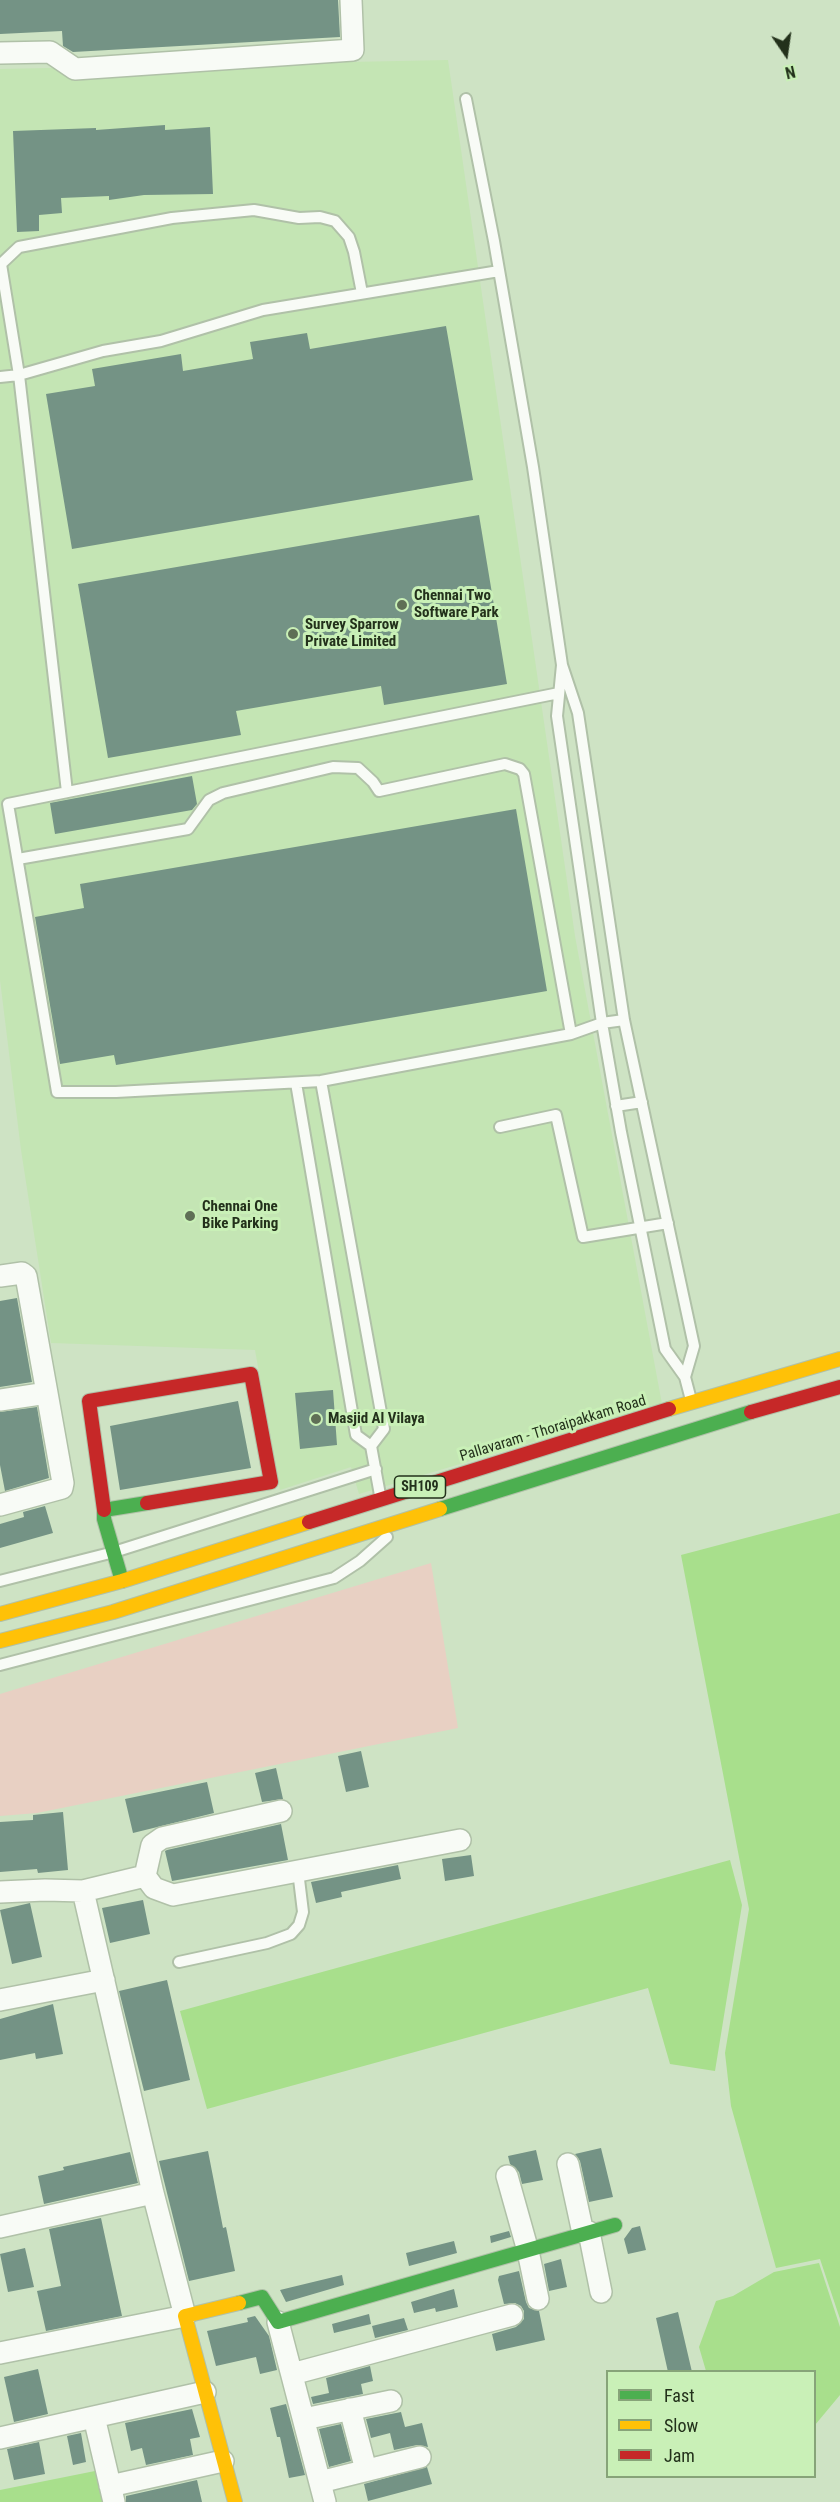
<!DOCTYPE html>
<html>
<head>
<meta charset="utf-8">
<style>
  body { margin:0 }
  #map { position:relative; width:840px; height:2502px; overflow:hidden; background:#cee3c4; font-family:"Roboto Condensed",sans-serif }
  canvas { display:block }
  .legend { position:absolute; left:606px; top:2370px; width:210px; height:108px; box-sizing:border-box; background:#c9f0b7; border:2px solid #87a479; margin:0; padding:8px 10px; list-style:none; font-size:18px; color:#23311b }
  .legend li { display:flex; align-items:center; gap:12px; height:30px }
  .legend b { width:30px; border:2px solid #87a479 }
  .north { position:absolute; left:756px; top:24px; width:60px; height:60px; -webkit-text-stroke:4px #c9f0b7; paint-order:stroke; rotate:167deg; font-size:16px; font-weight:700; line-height:24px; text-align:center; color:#23311b }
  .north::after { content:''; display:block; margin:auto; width:21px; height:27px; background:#23311b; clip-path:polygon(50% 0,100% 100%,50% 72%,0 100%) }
</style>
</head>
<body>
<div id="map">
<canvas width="840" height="2502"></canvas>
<ul class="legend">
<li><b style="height:8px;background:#4caf50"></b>Fast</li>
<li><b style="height:8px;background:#ffc107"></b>Slow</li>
<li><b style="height:8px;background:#c62828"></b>Jam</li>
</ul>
<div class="north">N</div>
</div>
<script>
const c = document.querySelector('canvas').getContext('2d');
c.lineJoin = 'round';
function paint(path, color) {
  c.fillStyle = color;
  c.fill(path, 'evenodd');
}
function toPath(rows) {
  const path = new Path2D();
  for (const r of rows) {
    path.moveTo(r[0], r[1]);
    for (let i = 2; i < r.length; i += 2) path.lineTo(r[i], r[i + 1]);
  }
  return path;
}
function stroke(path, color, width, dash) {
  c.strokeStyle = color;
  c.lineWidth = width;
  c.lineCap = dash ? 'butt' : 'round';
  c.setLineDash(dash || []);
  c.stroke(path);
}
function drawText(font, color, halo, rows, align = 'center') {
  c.font = font + ' "Roboto Condensed",sans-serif';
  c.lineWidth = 6;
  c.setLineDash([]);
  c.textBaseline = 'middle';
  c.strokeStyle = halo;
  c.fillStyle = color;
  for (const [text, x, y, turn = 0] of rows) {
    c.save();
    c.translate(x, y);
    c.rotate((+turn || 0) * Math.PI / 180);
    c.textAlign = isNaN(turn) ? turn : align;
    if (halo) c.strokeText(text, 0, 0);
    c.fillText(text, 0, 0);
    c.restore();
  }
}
paint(toPath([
  [448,60,575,936,662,1404,359,1494,351,1467,280,1490,255,1350,51,1343,21,1150,0,980,0,69]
]), '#c4e5b4');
paint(toPath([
  [431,1563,458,1728,37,1813,0,1816,0,1694]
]), '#e8d0c3');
paint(toPath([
  [840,1513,840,2319,820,2259,776,2268,731,2106,725,2053,749,1909,681,1555],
  [730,1860,742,1905,715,2071,670,2064,648,1988,207,2109,180,2011],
  [819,2263,840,2327,840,2395,815,2425,814,2372,706,2371,699,2347,716,2301,733,2296,774,2272],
  [100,2470,108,2502,0,2502,0,2490]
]), '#a8df8c');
paint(toPath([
  [0,0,338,0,340,37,73,52,63,46,62,31,0,34],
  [165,125,165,130,210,127,213,194,144,195,109,200,109,196,61,198,62,213,39,215,39,231,17,232,13,131,96,128,96,130],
  [446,326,473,480,72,549,46,394,95,386,92,369,181,354,183,371,253,359,250,342,307,333,310,349],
  [479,515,507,684,384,705,381,686,236,711,241,735,108,758,78,584],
  [192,776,197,804,192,810,55,834,50,803],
  [516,809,547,991,116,1065,114,1055,60,1064,35,917,84,908,80,884],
  [17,1298,32,1382,0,1387,0,1301],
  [333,1390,337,1445,300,1449,295,1393],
  [238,1401,251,1468,120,1490,110,1426],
  [37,1407,49,1478,5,1491,0,1465,0,1412],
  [45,1506,53,1533,0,1548,0,1524,24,1517,23,1512],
  [361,1751,369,1787,346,1792,338,1756],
  [276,1768,283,1799,262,1802,255,1773],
  [207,1782,214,1813,133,1833,125,1799],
  [63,1812,68,1870,38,1873,37,1869,0,1872,0,1822,33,1820,33,1815],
  [281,1824,288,1860,172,1881,165,1851,167,1850],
  [471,1855,474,1876,445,1881,442,1859],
  [398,1865,401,1879,341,1892,342,1897,316,1903,311,1882],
  [143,1900,150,1934,110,1943,102,1908],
  [30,1903,42,1957,12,1964,0,1910],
  [167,1980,190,2080,144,2091,119,1991],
  [53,2004,63,2054,36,2059,35,2053,0,2060,0,2019],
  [601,2148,613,2197,589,2202,580,2161,575,2154],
  [536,2150,543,2180,522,2184,519,2172,510,2164,508,2156],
  [208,2151,223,2228,226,2227,235,2271,189,2281,159,2161],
  [130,2152,138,2183,44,2204,38,2176,64,2170,63,2167],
  [101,2218,122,2316,46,2331,37,2291,61,2286,49,2229],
  [640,2226,646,2250,628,2254,624,2239,632,2228],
  [509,2231,511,2237,491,2243,490,2236],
  [454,2241,457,2253,409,2266,406,2253],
  [25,2248,34,2287,8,2292,0,2254],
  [561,2259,567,2287,549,2291,544,2264],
  [519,2271,526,2302,529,2308,539,2311,545,2340,496,2351,492,2334,516,2327,524,2319,524,2311,521,2306,515,2303,504,2304,498,2280,499,2276],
  [342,2275,344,2285,286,2302,280,2290],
  [454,2289,458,2307,436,2312,435,2308,414,2313,411,2302],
  [678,2312,692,2372,668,2372,656,2318],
  [369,2314,371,2324,334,2333,332,2324],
  [255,2316,269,2336,277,2370,260,2374,256,2357,216,2366,207,2331,248,2322,247,2318],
  [404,2318,408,2330,375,2338,372,2326],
  [370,2366,373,2381,361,2384,363,2394,313,2404,311,2397,329,2393,326,2378],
  [38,2369,48,2414,14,2422,4,2377],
  [286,2404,305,2475,289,2478,280,2437,277,2437,270,2408],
  [192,2409,200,2437,190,2439,193,2455,146,2465,142,2448,131,2451,125,2423],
  [401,2412,405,2427,422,2423,428,2447,417,2445,394,2450,390,2433,371,2438,366,2419],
  [341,2424,351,2461,329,2467,319,2429],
  [81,2433,86,2462,73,2465,67,2436],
  [39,2442,45,2474,14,2480,7,2449],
  [427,2467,432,2484,368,2501,364,2484],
  [197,2480,202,2502,126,2502,126,2496]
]), '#749385');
const lane = toPath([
  [466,99,494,241,533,467,562,665],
  [362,293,354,252,349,237,335,221,320,217,299,218,254,210,172,218,19,247,1,264,19,375,103,351,161,341,263,310,499,271],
  [0,377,19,375,67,792],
  [559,693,8,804,57,1092,116,1092,321,1081,571,1034,602,1023,624,1020],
  [18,859,188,829,209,800,223,793,333,767,358,768,373,782,379,791,505,764,520,769,524,774,571,1034],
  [321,1081,384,1429,371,1446],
  [296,1083,356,1435,371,1446,380,1495],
  [616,1106,642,1102],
  [500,1127,556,1115,583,1237,668,1223],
  [685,1377,694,1346,624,1020,578,713,562,665,557,716,602,1023,621,1132,665,1349,685,1377,691,1400],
  [0,1581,114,1552,376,1469],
  [0,1665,334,1578,360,1561,387,1537],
  [179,1962,267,1943,291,1934,299,1925,303,1912,298,1871]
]);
const street = toPath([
  [0,53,50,52,75,69,353,50,351,0],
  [0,1276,22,1273,26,1276,47,1393,0,1400],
  [0,1505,62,1488,63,1483,47,1393],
  [145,1876,152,1845,162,1838,281,1811],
  [0,1892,45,1890,83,1891,145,1876,154,1888,173,1895,460,1840],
  [0,2000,104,1980],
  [568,2164,583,2233],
  [507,2176,528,2251,538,2299],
  [0,2227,153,2193],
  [589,2232,601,2292],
  [278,2322,325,2502],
  [0,2353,185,2316,153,2193,83,1891],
  [292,2374,512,2315],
  [350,2409,366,2470],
  [94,2417,114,2502],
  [304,2419,391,2401],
  [0,2438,205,2392],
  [320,2482,420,2457],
  [110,2486,223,2461]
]);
const fast = toPath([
  [440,1509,751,1412],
  [122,1581,104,1519,104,1510,147,1503],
  [239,2303,262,2297,278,2322,615,2225]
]);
const slow = toPath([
  [669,1409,840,1359],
  [0,1614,122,1581,309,1522],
  [0,1641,113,1612,440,1509],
  [235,2502,185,2316,239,2303]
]);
const jam = toPath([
  [751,1412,840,1387],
  [104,1510,89,1401,251,1374,271,1482,147,1503],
  [309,1522,669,1409]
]);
stroke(lane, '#b0c1a8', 14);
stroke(street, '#b0c1a8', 24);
stroke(fast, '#b0c1a8', 16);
stroke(slow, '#b0c1a8', 16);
stroke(jam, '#b0c1a8', 16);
stroke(lane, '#f8fbf6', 10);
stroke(street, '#f8fbf6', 21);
stroke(fast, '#4caf50', 14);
stroke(slow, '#ffc107', 14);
stroke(jam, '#c62828', 14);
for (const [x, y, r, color] of [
  [402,605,6,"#5f6f56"],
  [293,634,6,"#5f6f56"],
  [190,1216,6,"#5f6f56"],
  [316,1419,6,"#5f6f56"]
]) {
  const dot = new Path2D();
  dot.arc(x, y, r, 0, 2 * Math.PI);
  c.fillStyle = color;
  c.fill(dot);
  stroke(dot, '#c9f0b7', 2);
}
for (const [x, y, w] of [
  [420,1487,51]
]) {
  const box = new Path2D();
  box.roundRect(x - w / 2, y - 11, w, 22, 4.5);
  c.fillStyle = '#c9f0b7';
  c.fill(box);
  stroke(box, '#23311b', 1.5);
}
drawText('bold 14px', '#23311b', null, [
  ["SH109",420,1487]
]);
drawText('bold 15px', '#23311b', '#c9f0b7', [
  ["Chennai Two",414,596],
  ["Software Park",414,613],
  ["Survey Sparrow",305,625],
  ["Private Limited",305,642],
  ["Chennai One",202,1207],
  ["Bike Parking",202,1224],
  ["Masjid Al Vilaya",328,1419]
], 'left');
drawText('15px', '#23311b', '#c9f0b7', [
  ["Pallavaram - Thoraipakkam Road",553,1429,-17]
]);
</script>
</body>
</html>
